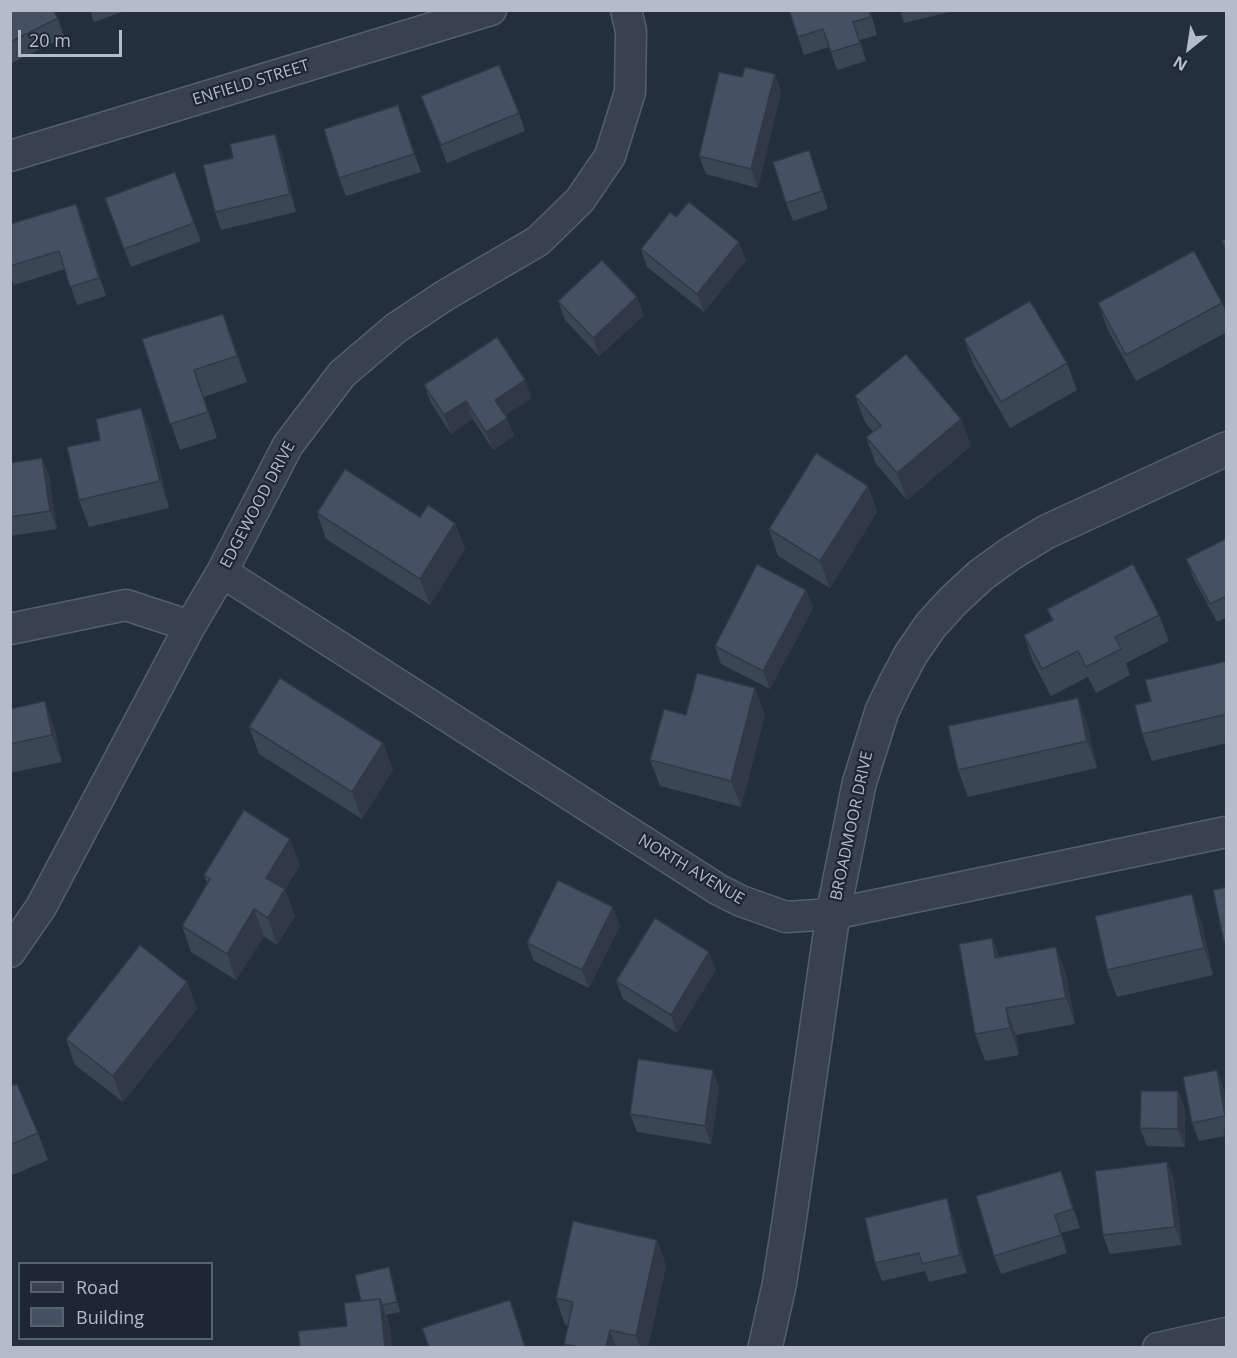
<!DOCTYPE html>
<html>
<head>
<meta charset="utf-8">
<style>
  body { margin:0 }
  #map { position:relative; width:1237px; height:1358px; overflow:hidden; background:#242f3e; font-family:"Open Sans",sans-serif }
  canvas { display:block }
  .frame { position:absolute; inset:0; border:12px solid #b4bcc9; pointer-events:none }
  .legend { position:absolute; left:18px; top:1262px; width:195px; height:78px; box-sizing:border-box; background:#1d2633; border:2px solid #59626f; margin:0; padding:8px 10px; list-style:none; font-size:18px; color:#b4bcc9 }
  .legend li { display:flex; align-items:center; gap:12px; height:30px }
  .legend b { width:30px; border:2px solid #59626f }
  .north { position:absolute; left:1159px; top:18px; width:60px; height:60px; -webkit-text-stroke:4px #1d2633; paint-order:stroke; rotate:210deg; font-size:16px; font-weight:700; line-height:24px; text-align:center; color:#b4bcc9 }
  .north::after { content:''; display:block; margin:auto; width:21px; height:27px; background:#b4bcc9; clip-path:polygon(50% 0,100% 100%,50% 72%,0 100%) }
  .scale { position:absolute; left:18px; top:30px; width:104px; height:27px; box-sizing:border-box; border:3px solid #b4bcc9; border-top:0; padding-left:8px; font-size:18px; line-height:21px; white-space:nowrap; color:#b4bcc9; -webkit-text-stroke:4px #1d2633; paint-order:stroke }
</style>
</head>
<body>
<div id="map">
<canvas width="1237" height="1358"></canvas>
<div class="frame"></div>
<ul class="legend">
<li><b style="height:8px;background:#38414e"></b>Road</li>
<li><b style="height:16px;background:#455162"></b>Building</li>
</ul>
<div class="north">N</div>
<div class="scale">20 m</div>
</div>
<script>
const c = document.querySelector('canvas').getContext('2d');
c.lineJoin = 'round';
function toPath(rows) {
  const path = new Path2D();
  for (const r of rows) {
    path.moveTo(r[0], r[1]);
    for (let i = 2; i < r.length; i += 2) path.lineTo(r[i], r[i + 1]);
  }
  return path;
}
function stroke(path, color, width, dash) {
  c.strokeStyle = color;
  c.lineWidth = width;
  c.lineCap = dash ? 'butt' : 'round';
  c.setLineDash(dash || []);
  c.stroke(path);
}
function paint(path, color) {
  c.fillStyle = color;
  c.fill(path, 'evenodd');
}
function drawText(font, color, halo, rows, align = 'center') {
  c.font = font + ' "Open Sans",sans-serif';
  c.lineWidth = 4.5;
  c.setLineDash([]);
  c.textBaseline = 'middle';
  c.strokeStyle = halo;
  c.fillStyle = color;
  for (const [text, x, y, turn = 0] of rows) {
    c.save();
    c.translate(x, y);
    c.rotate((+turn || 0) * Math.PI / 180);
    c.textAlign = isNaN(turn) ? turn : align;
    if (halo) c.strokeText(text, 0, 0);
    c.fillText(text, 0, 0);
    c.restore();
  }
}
const minor = toPath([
  [10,156,491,10],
  [222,572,719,890,741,901,786,917,833,914,1226,832],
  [10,629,126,605,190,626],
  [10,952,41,907,190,626,222,572,288,445,342,374,396,328,444,296,538,241,580,200,610,156,630,92,631,31,626,10],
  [1158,1348,1226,1333]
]);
const tertiary = toPath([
  [765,1348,779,1286,789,1222,833,914,859,784,882,711,895,684,911,654,931,625,953,601,981,575,1010,554,1046,532,1226,449]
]);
stroke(minor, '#565f6c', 33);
stroke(tertiary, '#565f6c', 36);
stroke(minor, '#38414e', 30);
stroke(tertiary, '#38414e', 33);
paint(toPath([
  [10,10,58,18,64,37,10,64],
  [90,10,128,10,94,22],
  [870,10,877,35,860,40,866,61,837,70,829,47,804,55,798,37],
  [900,10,958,10,904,23],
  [775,74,781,92,758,188,706,174,699,156,742,77],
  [421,96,519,113,525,131,447,163],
  [405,124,421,172,346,196,339,178],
  [809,150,828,209,793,221,786,203],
  [282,152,296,212,221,230,215,212],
  [175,172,201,241,131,267,105,198],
  [676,217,746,260,704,312,647,267,641,249],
  [83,222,106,296,77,305,65,269,14,285,10,275,10,224],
  [558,301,644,315,599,356,565,320],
  [1098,303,1222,303,1227,314,1227,332,1136,381,1108,330],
  [223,314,247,382,204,397,217,438,180,450,142,339],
  [964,339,1067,363,1077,390,1010,428,974,366],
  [424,385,532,398,505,415,514,436,493,450,473,419,451,434,431,403],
  [855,396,961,419,971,446,907,500,876,464,866,437,873,432,865,422],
  [141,408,151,434,169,508,89,527,79,500,100,440],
  [42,458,49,476,57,529,10,536,10,463],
  [868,486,877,512,830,588,778,556,769,529],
  [317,513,420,517,455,523,465,549,430,605,326,539],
  [1227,538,1227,617,1217,622,1193,577,1186,559],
  [806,590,813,608,770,689,721,664,715,646],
  [1047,609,1159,615,1169,641,1126,663,1130,675,1096,693,1088,677,1051,696,1033,662,1024,635,1052,621],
  [1227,661,1227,743,1152,761,1142,734,1151,701],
  [10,709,54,727,62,762,10,773],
  [686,715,765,715,741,807,660,786,650,760],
  [1087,724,1097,768,968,797,958,770],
  [249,727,383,743,393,770,362,819,259,754],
  [300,865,285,889,295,916,277,945,264,936,236,980,191,952,182,926,207,884,204,875],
  [1201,920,1213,975,1117,997,1107,970],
  [620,926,589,988,534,961,527,943],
  [992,938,999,957,1066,974,1075,1024,1016,1035,1019,1055,985,1061,975,1034],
  [716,970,677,1033,623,999,616,981],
  [187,982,197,1009,123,1102,75,1065,66,1039],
  [1217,1070,1223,1088,1227,1106,1227,1147,1225,1136,1199,1141,1192,1123],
  [10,1086,38,1133,48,1160,10,1176],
  [719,1088,711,1144,637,1132,630,1114],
  [1178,1091,1185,1109,1185,1147,1147,1146,1140,1128],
  [1167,1162,1174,1180,1182,1245,1110,1254,1103,1235],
  [1068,1189,1080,1228,1061,1233,1067,1253,1001,1274,994,1256],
  [947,1198,953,1217,967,1273,929,1282,925,1271,882,1281,875,1263],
  [657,1240,666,1266,648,1347,565,1347,564,1344,568,1325,565,1325,556,1298],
  [392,1276,400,1312,386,1315,390,1326,347,1326,361,1301]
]), '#3b4654');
paint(toPath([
  [853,22,860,40,866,61],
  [775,74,781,92,758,188,751,169],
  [398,105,405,124,421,172,414,154],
  [275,134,282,152,296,212,290,194],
  [76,204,83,222,106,296,99,278],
  [739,242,746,260,704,312,697,294],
  [637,297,644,315,599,356,593,338],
  [223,314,233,340,247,382,237,356],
  [194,370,204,397,217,438,208,412],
  [525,380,532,398,501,418,495,400],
  [466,401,473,419,451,434,444,415],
  [141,408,151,434,169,508,160,481],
  [507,418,514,436,493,450,486,432],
  [961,419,971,446,907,500,897,473],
  [42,458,49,476,57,529,50,511],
  [868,486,877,512,830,588,820,561],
  [455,523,465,549,430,605,420,579],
  [806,590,813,608,770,689,763,671],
  [755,688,765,715,741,807,731,781],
  [1078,698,1087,724,1097,768,1087,741],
  [45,701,54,727,62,762,52,735],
  [383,743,393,770,362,819,352,792],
  [290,839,300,865,276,904,266,878],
  [285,889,295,916,277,945,268,918],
  [1192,894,1201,920,1213,975,1204,948],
  [613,907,620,926,589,988,582,970],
  [254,909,264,936,236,980,227,954],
  [992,938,1001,965,995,958],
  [1056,947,1066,974,1075,1024,1066,998],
  [709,952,716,970,677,1033,671,1015],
  [187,982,197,1009,123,1102,113,1076],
  [1006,1008,1016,1035,1019,1055,1010,1028],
  [713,1070,719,1088,711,1144,705,1126],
  [1217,1070,1223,1088,1227,1106,1227,1119],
  [1178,1091,1185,1109,1185,1147,1178,1129],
  [1167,1162,1174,1180,1182,1245,1175,1227],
  [1061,1171,1068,1189,1080,1228,1073,1209],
  [947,1198,953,1217,967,1273,960,1255],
  [1055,1215,1061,1233,1067,1253,1061,1235],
  [657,1240,666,1266,648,1347,640,1347,636,1336],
  [389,1267,392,1276,400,1312,397,1302],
  [380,1299,390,1326,392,1347,385,1347],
  [610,1330,616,1347,606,1347]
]), '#303945');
const building = toPath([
  [10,10,53,10,58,18,10,42,10,10],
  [789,10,869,10,871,17,853,22,860,43,831,52,823,29,798,37,789,10],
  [499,65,519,113,441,145,421,96,499,65],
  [745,67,775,74,751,169,699,156,719,72,742,77,745,67],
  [398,105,414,154,339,178,324,129,398,105],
  [275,134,290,194,215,212,203,165,233,158,230,144,275,134],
  [809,150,822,191,786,203,773,162,809,150],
  [175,172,194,223,124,249,105,198,175,172],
  [689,202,739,242,697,294,641,249,670,212,676,217,689,202],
  [76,204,99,278,70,287,59,251,10,266,10,224,76,204],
  [1227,239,1227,249,1222,241,1227,239],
  [1194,251,1222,303,1126,355,1098,303,1194,251],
  [602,260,637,297,593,338,558,301,602,260],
  [1030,301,1067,363,1001,402,964,339,1030,301],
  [223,314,237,356,194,370,208,412,170,424,142,339,223,314],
  [497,337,525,380,495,400,507,418,486,432,466,401,444,415,424,385,497,337],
  [906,354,961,419,897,473,866,437,881,426,855,396,906,354],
  [141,408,160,481,79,500,67,447,100,440,96,419,141,408],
  [816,453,868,486,820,561,769,529,816,453],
  [42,458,50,511,10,517,10,463,42,458],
  [345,469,420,517,428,505,455,523,420,579,317,513,345,469],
  [1227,538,1227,596,1210,604,1186,559,1227,538],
  [757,564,806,590,763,671,715,646,757,564],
  [1133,564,1159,615,1115,637,1121,649,1086,667,1078,651,1042,669,1024,635,1053,620,1047,609,1133,564],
  [1227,661,1227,714,1142,734,1135,705,1151,701,1145,680,1227,661],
  [697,673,755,688,731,781,650,760,664,709,686,715,697,673],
  [280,678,383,743,352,792,249,727,280,678],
  [1078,698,1087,741,958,770,948,726,1078,698],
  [45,701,52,735,10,744,10,709,45,701],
  [244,810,290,839,266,878,285,889,268,918,254,909,227,954,182,926,210,879,204,875,244,810],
  [558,880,613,907,582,970,527,943,558,880],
  [1227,887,1227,942,1224,942,1213,890,1227,887],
  [1192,894,1204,948,1107,970,1095,916,1192,894],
  [655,918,709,952,671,1015,616,981,655,918],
  [992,938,995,958,1056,947,1066,998,1006,1008,1010,1028,975,1034,959,944,992,938],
  [140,945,187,982,113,1076,66,1039,140,945],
  [638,1059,713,1070,705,1126,630,1114,638,1059],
  [1217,1070,1225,1116,1192,1123,1183,1077,1217,1070],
  [17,1084,38,1133,10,1145,10,1086,17,1084],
  [1141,1091,1178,1091,1178,1129,1140,1128,1141,1091],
  [1224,1128,1227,1128,1227,1145,1226,1145,1224,1128],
  [1167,1162,1175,1227,1103,1235,1095,1171,1167,1162],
  [1061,1171,1073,1209,1055,1215,1061,1235,994,1256,976,1196,1061,1171],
  [947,1198,960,1255,922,1264,919,1253,875,1263,865,1218,947,1198],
  [573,1221,657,1240,636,1336,610,1330,606,1347,580,1347,564,1344,573,1302,556,1298,573,1221],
  [389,1267,397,1302,382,1305,380,1299,361,1301,355,1275,389,1267],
  [380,1299,385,1347,300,1347,298,1331,347,1326,344,1303,380,1299],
  [510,1300,525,1347,429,1347,422,1328,510,1300]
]);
paint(building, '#455162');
stroke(building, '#303945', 1.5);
drawText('16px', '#b4bcc9', '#1d2633', [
  ["ENFIELD STREET",251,83,-17],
  ["EDGEWOOD DRIVE",258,505,-62],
  ["BROADMOOR DRIVE",852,826,-78],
  ["NORTH AVENUE",691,870,31]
]);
</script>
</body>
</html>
